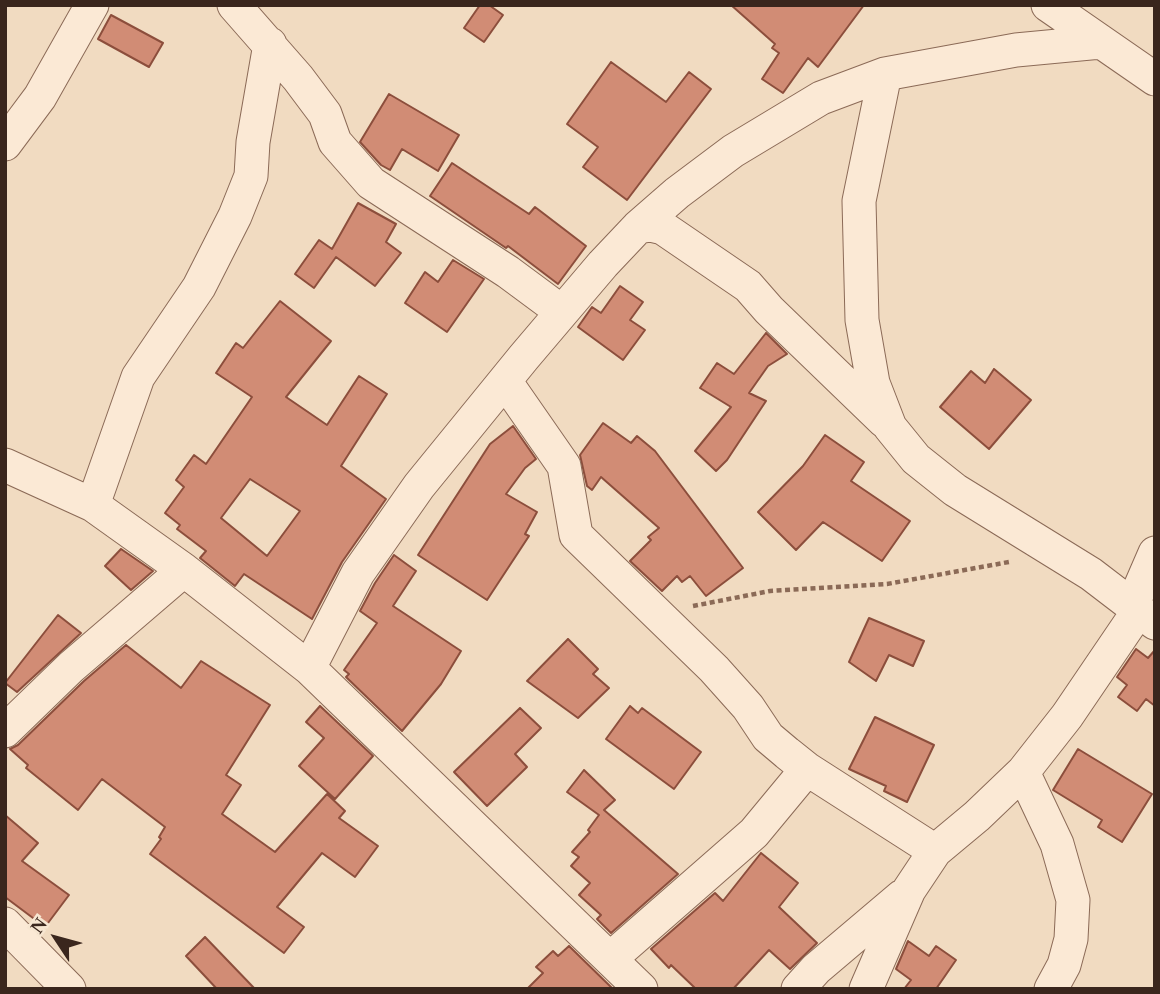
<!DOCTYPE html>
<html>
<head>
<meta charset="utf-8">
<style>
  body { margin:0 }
  #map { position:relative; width:1160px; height:994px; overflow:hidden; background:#f1dbc1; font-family:"Times New Roman",serif }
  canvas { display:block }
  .frame { position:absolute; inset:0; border:7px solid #3a261d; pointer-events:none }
  .north { position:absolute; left:21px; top:903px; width:70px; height:70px; -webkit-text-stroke:5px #f7e6d1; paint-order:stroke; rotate:306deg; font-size:19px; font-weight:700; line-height:28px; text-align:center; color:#3a261d }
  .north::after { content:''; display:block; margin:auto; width:24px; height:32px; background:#3a261d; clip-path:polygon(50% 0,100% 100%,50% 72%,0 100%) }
</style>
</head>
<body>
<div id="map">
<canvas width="1160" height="994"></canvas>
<div class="frame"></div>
<div class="north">N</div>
</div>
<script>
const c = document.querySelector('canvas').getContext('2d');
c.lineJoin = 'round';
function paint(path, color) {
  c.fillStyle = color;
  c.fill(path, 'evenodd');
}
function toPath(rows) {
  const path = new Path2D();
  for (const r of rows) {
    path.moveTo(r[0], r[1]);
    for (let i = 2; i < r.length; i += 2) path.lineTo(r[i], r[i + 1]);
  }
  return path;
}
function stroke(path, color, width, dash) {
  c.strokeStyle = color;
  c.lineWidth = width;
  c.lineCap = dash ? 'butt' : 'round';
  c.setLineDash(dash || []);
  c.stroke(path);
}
const building = toPath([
  [480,5,489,5,503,15,484,42,464,28,480,5],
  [731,5,864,5,818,67,808,58,783,93,762,79,779,53,772,48,775,44,731,5],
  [111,15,163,43,149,67,98,39,111,15],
  [611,62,666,102,689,72,711,89,627,200,583,167,598,147,567,124,611,62],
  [389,94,459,135,438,171,402,149,390,170,381,165,360,142,389,94],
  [452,163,529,214,535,207,586,246,558,284,508,246,506,248,430,196,452,163],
  [358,203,396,224,386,242,401,253,375,286,336,257,314,288,295,274,319,240,332,249,358,203],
  [453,260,484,279,447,332,405,303,425,272,438,282,453,260],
  [620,286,643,302,630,320,645,330,623,360,578,327,592,307,601,313,620,286],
  [280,301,331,341,286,397,327,425,359,376,387,394,341,466,386,499,342,562,312,619,244,574,235,586,200,558,206,551,177,529,180,525,165,513,184,487,176,480,194,455,206,464,252,397,216,373,236,343,243,348,280,301],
  [250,479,300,511,267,556,221,518,250,479],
  [766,333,787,354,768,366,749,393,766,401,727,460,716,471,695,451,731,407,700,388,717,363,734,374,766,333],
  [994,369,1031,400,989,449,940,407,971,371,985,383,994,369],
  [603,423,631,443,637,436,655,451,743,568,706,596,690,576,682,582,677,576,662,591,630,561,651,540,648,537,659,528,601,477,592,490,587,486,580,455,603,423],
  [513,426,536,459,525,468,506,494,537,512,525,534,529,536,487,600,418,555,490,444,513,426],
  [825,435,864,462,851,481,910,521,882,561,823,522,796,550,758,512,803,466,825,435],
  [121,549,153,571,131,590,105,566,121,549],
  [394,555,416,571,393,606,461,651,441,684,402,731,346,677,349,674,344,670,377,623,360,611,375,583,394,555],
  [58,615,81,633,17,692,5,683,58,615],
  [869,618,924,641,913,666,889,655,876,681,849,662,869,618],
  [568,639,598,669,593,674,609,688,578,718,527,681,568,639],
  [126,645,181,688,201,661,270,705,226,775,241,785,222,814,275,852,327,794,345,811,339,818,378,846,355,877,322,853,277,907,304,927,284,953,150,854,161,839,159,837,165,827,102,779,78,810,26,768,28,765,10,749,18,745,84,681,126,645],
  [1136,649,1148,658,1155,650,1155,706,1146,699,1137,711,1118,697,1127,685,1117,677,1136,649],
  [320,706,373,756,335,799,299,766,324,738,306,722,320,706],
  [630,706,638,713,642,708,701,752,674,789,606,739,630,706],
  [520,708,541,728,515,754,527,767,487,806,454,772,520,708],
  [875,717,934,745,907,802,884,791,886,786,849,769,875,717],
  [1078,749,1152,794,1122,842,1098,827,1102,820,1053,790,1078,749],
  [584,770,615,800,604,810,678,874,611,933,597,919,601,915,579,895,590,883,571,866,579,857,572,852,590,832,588,830,599,815,567,792,584,770],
  [5,815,38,843,22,861,69,895,45,927,5,897,5,815],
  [761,853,798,883,779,907,817,943,790,969,769,950,733,989,696,989,671,965,669,968,651,949,715,893,723,901,761,853],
  [205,937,255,989,217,989,186,956,205,937],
  [908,941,929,956,936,946,956,960,936,989,904,989,911,980,896,969,908,941],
  [569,946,613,989,527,989,543,973,536,967,553,951,558,956,569,946]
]);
paint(building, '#d18c75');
stroke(building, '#8c4e3c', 2);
const minor = toPath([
  [234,5,298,78,325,114,335,142,371,183,508,272,562,312],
  [1048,5,1155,79],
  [885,74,859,201,862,320,873,383,890,427,916,459,955,490,1091,574,1155,623],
  [5,144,40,97,92,5],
  [638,227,650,225,663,228,748,286,769,310,884,421],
  [505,381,564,466,576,535,714,669,748,707,768,737,787,753,807,769,935,851],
  [5,465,93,505,184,570,309,668,641,989],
  [93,505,138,377,199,287,235,216,251,176,253,142,270,44],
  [1132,606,1155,553],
  [309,668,358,573,419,486,524,357,603,264,638,227,677,193,733,151,821,98,885,74,1016,50,1101,42],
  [5,731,71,667,184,570],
  [1023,772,1057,844,1073,900,1071,939,1064,965,1051,989],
  [5,924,69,989],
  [610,959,754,833,807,769],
  [798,989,816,969,901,897],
  [866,989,909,890,935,851,977,816,1023,772,1067,716,1139,610]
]);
stroke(minor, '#8b6a57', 35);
stroke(toPath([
  [693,606,770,591,887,584,1009,562]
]), '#8b6a57', 4.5, [5, 3.5]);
stroke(minor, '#fbe9d5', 33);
</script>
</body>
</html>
